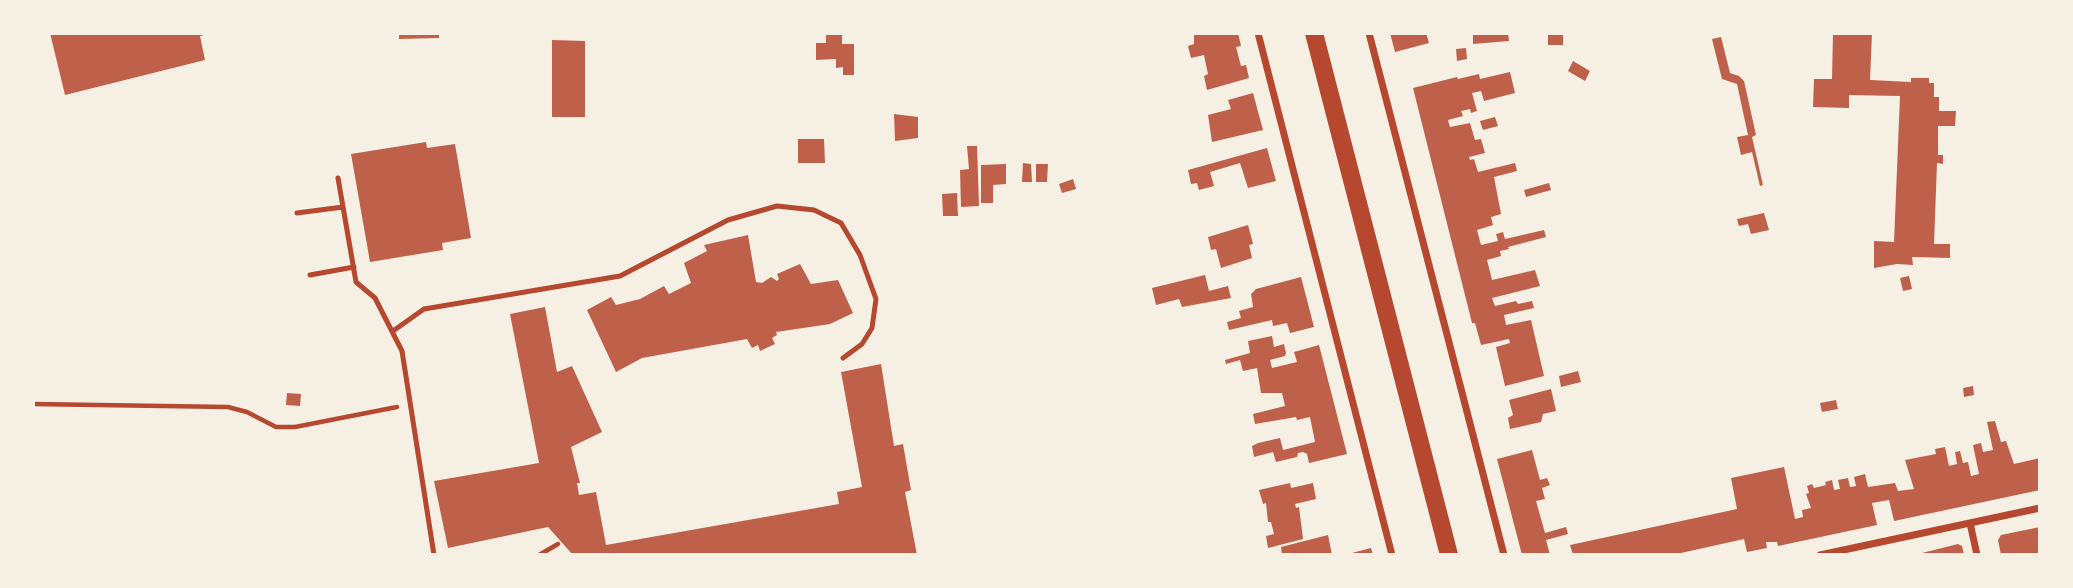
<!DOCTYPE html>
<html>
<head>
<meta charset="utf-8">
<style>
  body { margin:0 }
  #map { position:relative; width:2073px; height:588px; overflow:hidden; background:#f6efe4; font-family:Barlow,sans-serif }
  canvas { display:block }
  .frame { position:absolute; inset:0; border:35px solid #f6efe4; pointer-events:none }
</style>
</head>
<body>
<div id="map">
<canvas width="2073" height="588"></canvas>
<div class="frame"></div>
</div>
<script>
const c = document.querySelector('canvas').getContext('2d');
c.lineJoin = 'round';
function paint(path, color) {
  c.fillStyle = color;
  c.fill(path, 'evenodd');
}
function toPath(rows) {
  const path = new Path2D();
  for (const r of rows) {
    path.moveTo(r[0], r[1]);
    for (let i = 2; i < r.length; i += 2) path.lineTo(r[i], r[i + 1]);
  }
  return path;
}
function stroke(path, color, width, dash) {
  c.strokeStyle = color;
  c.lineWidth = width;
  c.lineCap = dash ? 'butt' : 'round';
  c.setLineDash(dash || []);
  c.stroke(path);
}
paint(toPath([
  [50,33,208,33,208,34,200,36,205,60,65,95],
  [399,33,439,33,439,38,399,39],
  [826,33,842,33,842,44,854,44,854,75,843,75,843,67,836,68,836,59,816,60,816,43,826,43],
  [1194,33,1238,33,1241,46,1236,47,1241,66,1246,65,1249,78,1207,90,1204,76,1208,74,1204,55,1191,58,1188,46,1194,44],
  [1390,33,1426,33,1429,43,1395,52],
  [1473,33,1508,33,1509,41,1473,44],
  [1548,33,1563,33,1563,45,1548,45],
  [1833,33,1872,33,1870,80,1911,82,1911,78,1929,78,1929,83,1934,83,1934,97,1939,97,1939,111,1956,111,1955,126,1938,126,1938,155,1943,155,1943,164,1937,163,1934,244,1950,244,1950,258,1912,257,1913,265,1897,264,1874,268,1874,241,1894,242,1900,96,1849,95,1849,108,1813,107,1814,79,1832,79],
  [1721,37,1730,73,1739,76,1744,81,1756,135,1752,137,1763,185,1760,186,1752,152,1741,155,1737,137,1748,135,1737,84,1722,79,1712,39],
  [552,40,585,41,585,117,552,117],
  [1466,48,1467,59,1457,61,1456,49],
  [1573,61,1590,71,1585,81,1568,71],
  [1510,72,1515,93,1484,101,1481,91,1472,93,1477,111,1471,113,1470,109,1461,111,1463,116,1448,120,1450,127,1470,123,1475,140,1481,139,1485,153,1469,157,1470,160,1474,159,1478,172,1515,163,1517,171,1494,177,1501,214,1491,217,1493,225,1477,230,1481,245,1498,241,1496,234,1503,232,1505,239,1544,230,1546,237,1508,247,1509,249,1500,251,1501,256,1487,260,1492,280,1535,270,1540,286,1492,298,1495,306,1516,301,1518,304,1532,301,1534,308,1504,315,1506,325,1531,320,1544,376,1505,386,1496,347,1510,343,1509,339,1481,345,1475,323,1472,323,1413,88,1457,77,1458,79,1479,74,1480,79],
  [1253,93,1263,130,1212,142,1208,115,1231,109,1228,100],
  [894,114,918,117,918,138,895,141],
  [1495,117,1498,126,1483,130,1480,121],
  [798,139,824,139,825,163,798,163],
  [426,142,427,148,455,144,471,238,442,243,443,250,370,262,351,154],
  [967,146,977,146,979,206,961,207,960,170,969,169],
  [1267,148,1276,181,1248,188,1240,163,1210,172,1214,186,1199,190,1197,183,1191,184,1188,170],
  [1023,163,1031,164,1032,182,1022,182],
  [1006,164,1006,184,993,185,993,203,981,203,981,165],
  [1036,164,1048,164,1047,182,1036,182],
  [1073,179,1076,189,1062,193,1059,184],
  [1549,183,1551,190,1526,197,1524,190],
  [957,193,958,216,943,216,942,194],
  [1764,213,1769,230,1751,234,1748,224,1739,226,1737,219],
  [1248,225,1253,244,1249,245,1252,258,1221,268,1216,249,1211,250,1208,237],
  [748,235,756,282,762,283,771,277,777,281,779,279,777,274,800,264,811,284,838,280,853,313,830,324,776,332,777,335,772,338,775,344,760,351,758,345,752,348,747,339,642,358,616,372,587,310,611,297,616,305,640,299,664,286,669,294,691,283,684,263,707,251,704,245],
  [1205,275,1209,291,1228,286,1231,298,1182,307,1179,299,1156,305,1152,288],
  [1909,276,1912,289,1903,291,1900,278],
  [1301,277,1314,327,1290,333,1287,323,1273,326,1272,320,1229,330,1227,322,1241,318,1239,311,1253,307,1251,294,1256,289],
  [545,307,557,372,572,366,602,432,571,447,580,483,577,483,579,495,596,492,606,545,839,504,837,492,862,487,841,372,881,364,894,446,903,444,911,490,905,492,917,555,573,555,548,527,448,548,434,481,539,463,510,314],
  [1272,336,1274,347,1284,344,1286,353,1285,356,1270,360,1272,368,1297,362,1294,352,1319,345,1347,454,1309,463,1307,454,1303,452,1298,453,1297,457,1276,462,1273,452,1254,457,1252,446,1258,443,1280,438,1283,450,1315,442,1310,417,1297,420,1296,417,1255,424,1253,414,1285,406,1282,393,1261,393,1257,368,1243,371,1240,360,1226,364,1225,360,1250,353,1248,341],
  [1578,371,1581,382,1561,387,1559,376],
  [1973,386,1974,395,1964,397,1963,388],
  [1551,389,1556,411,1543,414,1541,422,1510,429,1508,418,1513,415,1509,400],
  [287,393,301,394,300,406,286,405],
  [1836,400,1838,409,1822,412,1820,403],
  [1995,421,2001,442,2006,441,2014,464,2040,458,2040,490,1894,521,1889,500,1872,503,1877,525,1778,546,1777,542,1766,542,1767,548,1747,552,1744,539,1672,555,1573,555,1570,545,1737,509,1731,478,1784,467,1795,519,1803,517,1802,510,1811,508,1806,494,1809,493,1807,486,1812,484,1814,488,1826,485,1825,482,1832,480,1834,490,1840,489,1838,480,1848,478,1850,487,1856,486,1854,477,1865,474,1868,487,1895,483,1898,491,1914,489,1905,460,1936,454,1935,449,1945,447,1949,466,1957,464,1955,452,1960,451,1963,463,1968,462,1971,476,1979,474,1973,445,1981,443,1983,452,1993,450,1987,422],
  [1532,450,1540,480,1547,478,1550,485,1542,488,1545,499,1536,501,1545,533,1566,527,1568,534,1546,540,1550,555,1522,555,1497,459],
  [1290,483,1291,488,1313,483,1316,499,1295,504,1296,508,1299,507,1303,539,1268,548,1266,536,1274,534,1271,522,1268,522,1266,503,1263,504,1259,490],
  [2040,527,2040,555,2001,555,1998,540,2001,535],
  [1328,535,1332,555,1282,555,1281,547],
  [1958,544,1962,546,1964,555,1914,555],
  [1371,548,1373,555,1349,555,1348,554]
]), '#bf614a');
stroke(toPath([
  [33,404,228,407,247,412,276,427,295,427,397,407],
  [539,555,558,544]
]), '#b5482f', 4.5);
stroke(toPath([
  [338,178,356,282,375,298,402,351,434,555],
  [297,213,343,207],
  [310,275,354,267],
  [393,331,424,309,620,276,728,220,777,206,814,210,841,223,860,255,876,299,872,328,862,344,843,358]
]), '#b5482f', 5);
stroke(toPath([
  [1258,33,1392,555],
  [1369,33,1504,555],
  [1970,523,1977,555],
  [1820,555,2040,508]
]), '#b5482f', 7);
stroke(toPath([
  [1314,33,1449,555]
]), '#b5482f', 18);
</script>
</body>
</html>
